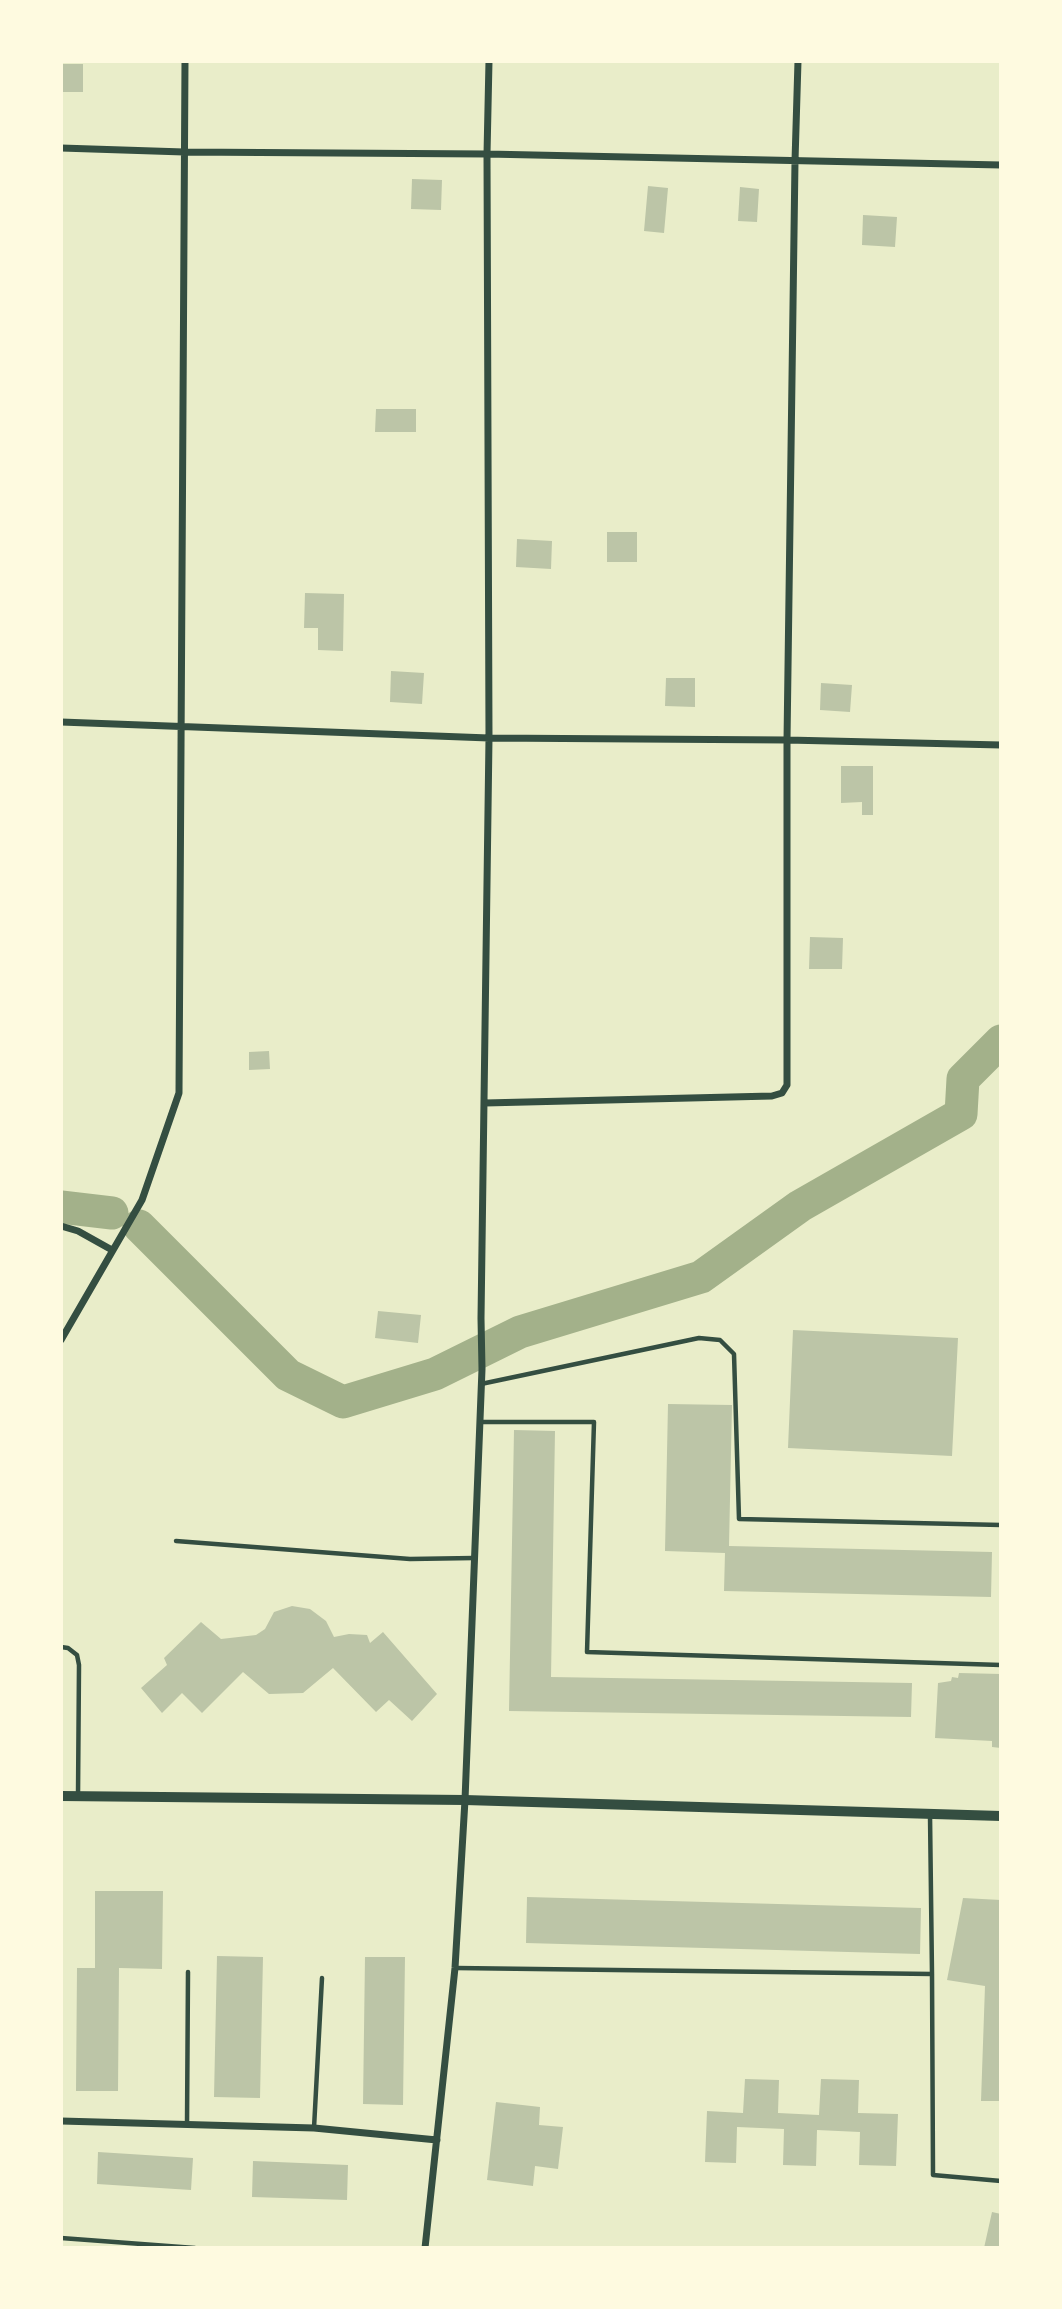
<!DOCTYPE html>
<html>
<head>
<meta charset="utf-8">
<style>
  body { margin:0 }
  #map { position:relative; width:1062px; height:2309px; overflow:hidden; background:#e9edc9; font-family:Commissioner,sans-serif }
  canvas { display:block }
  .frame { position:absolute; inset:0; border:63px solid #fefae0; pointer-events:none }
</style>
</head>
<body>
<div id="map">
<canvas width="1062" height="2309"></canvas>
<div class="frame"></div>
</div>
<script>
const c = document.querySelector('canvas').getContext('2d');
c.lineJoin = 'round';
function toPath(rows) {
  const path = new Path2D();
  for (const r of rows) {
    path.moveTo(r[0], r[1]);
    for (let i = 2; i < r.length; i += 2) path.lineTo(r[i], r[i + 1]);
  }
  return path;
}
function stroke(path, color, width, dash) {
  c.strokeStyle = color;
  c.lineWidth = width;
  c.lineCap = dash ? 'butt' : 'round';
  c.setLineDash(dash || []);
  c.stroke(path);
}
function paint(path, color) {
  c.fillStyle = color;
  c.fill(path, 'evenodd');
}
stroke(toPath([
  [61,1207,112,1213],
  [139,1226,288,1375,343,1402,435,1374,520,1332,701,1277,800,1206,961,1114,963,1079,1001,1041]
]), '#a3b18a', 33);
paint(toPath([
  [61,64,83,64,83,92,61,92],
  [412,179,442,180,441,210,411,209],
  [648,186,668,188,664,233,644,231],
  [740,187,759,189,757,222,738,221],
  [863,215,897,217,895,247,862,245],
  [376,409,416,409,416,432,375,432],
  [607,532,637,532,637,562,607,562],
  [517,539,552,541,551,569,516,567],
  [305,593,344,594,343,651,318,650,318,628,304,628],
  [391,671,424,673,422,704,390,702],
  [666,678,695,678,695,707,665,706],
  [821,683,852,685,850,712,820,710],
  [841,766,873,766,873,815,862,815,862,802,841,803],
  [810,937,843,938,842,969,809,969],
  [269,1051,270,1069,249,1070,249,1052],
  [378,1311,421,1315,418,1343,375,1338],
  [793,1330,958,1338,952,1456,788,1448],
  [668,1404,732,1405,729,1546,992,1552,991,1597,724,1591,725,1553,665,1551],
  [514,1430,555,1431,551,1677,912,1683,911,1717,509,1711],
  [292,1606,310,1609,326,1621,334,1637,349,1634,367,1635,370,1643,383,1632,437,1694,412,1721,389,1700,376,1712,333,1668,303,1693,269,1694,243,1672,202,1713,182,1693,162,1713,141,1688,167,1665,164,1658,201,1622,221,1639,256,1635,265,1629,274,1612],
  [959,1673,1001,1674,1001,1748,992,1747,992,1741,935,1738,938,1683,951,1681,952,1677,958,1678],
  [95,1891,163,1891,162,1969,119,1968,118,2091,76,2091,77,1968,95,1968],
  [527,1897,921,1908,920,1954,526,1943],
  [963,1898,1001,1900,1001,2101,981,2101,985,1986,947,1980],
  [217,1956,263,1957,260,2098,214,2097],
  [365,1957,405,1957,403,2105,363,2104],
  [745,2079,779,2080,778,2113,819,2115,821,2079,859,2080,858,2113,898,2114,896,2166,859,2165,860,2132,817,2130,816,2166,783,2165,784,2129,737,2127,736,2163,705,2162,707,2111,743,2113],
  [496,2102,540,2107,539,2125,563,2127,558,2169,535,2166,533,2186,487,2180],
  [98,2152,193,2158,191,2190,97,2184],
  [253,2161,348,2165,347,2200,252,2197],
  [992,2212,1001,2214,1001,2248,984,2248]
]), '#bcc5a7');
stroke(toPath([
  [481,1384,699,1338,720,1340,734,1354,739,1519,1001,1525],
  [480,1422,594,1422,587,1652,1001,1665],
  [176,1541,410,1559,474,1558],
  [61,1647,68,1648,77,1655,79,1665,78,1796],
  [930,1815,932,1974],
  [456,1968,932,1974,933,2175,1001,2181],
  [187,2125,188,1972],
  [314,2128,322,1978],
  [61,2238,195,2248]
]), '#344e41', 4.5);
stroke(toPath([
  [61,148,184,152,487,154,1001,165],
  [61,722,489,738,787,740,1001,745],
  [485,1103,772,1096,782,1093,787,1085,787,740,795,161,798,61],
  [61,1226,78,1231,112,1250],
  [61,1340,142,1200,179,1093,185,61],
  [61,2121,314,2128,437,2140],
  [425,2248,455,1968,465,1800,482,1369,481,1318,489,738,487,154,489,61]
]), '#344e41', 7);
stroke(toPath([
  [61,1796,465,1800,1001,1816]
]), '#344e41', 10);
</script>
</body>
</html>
